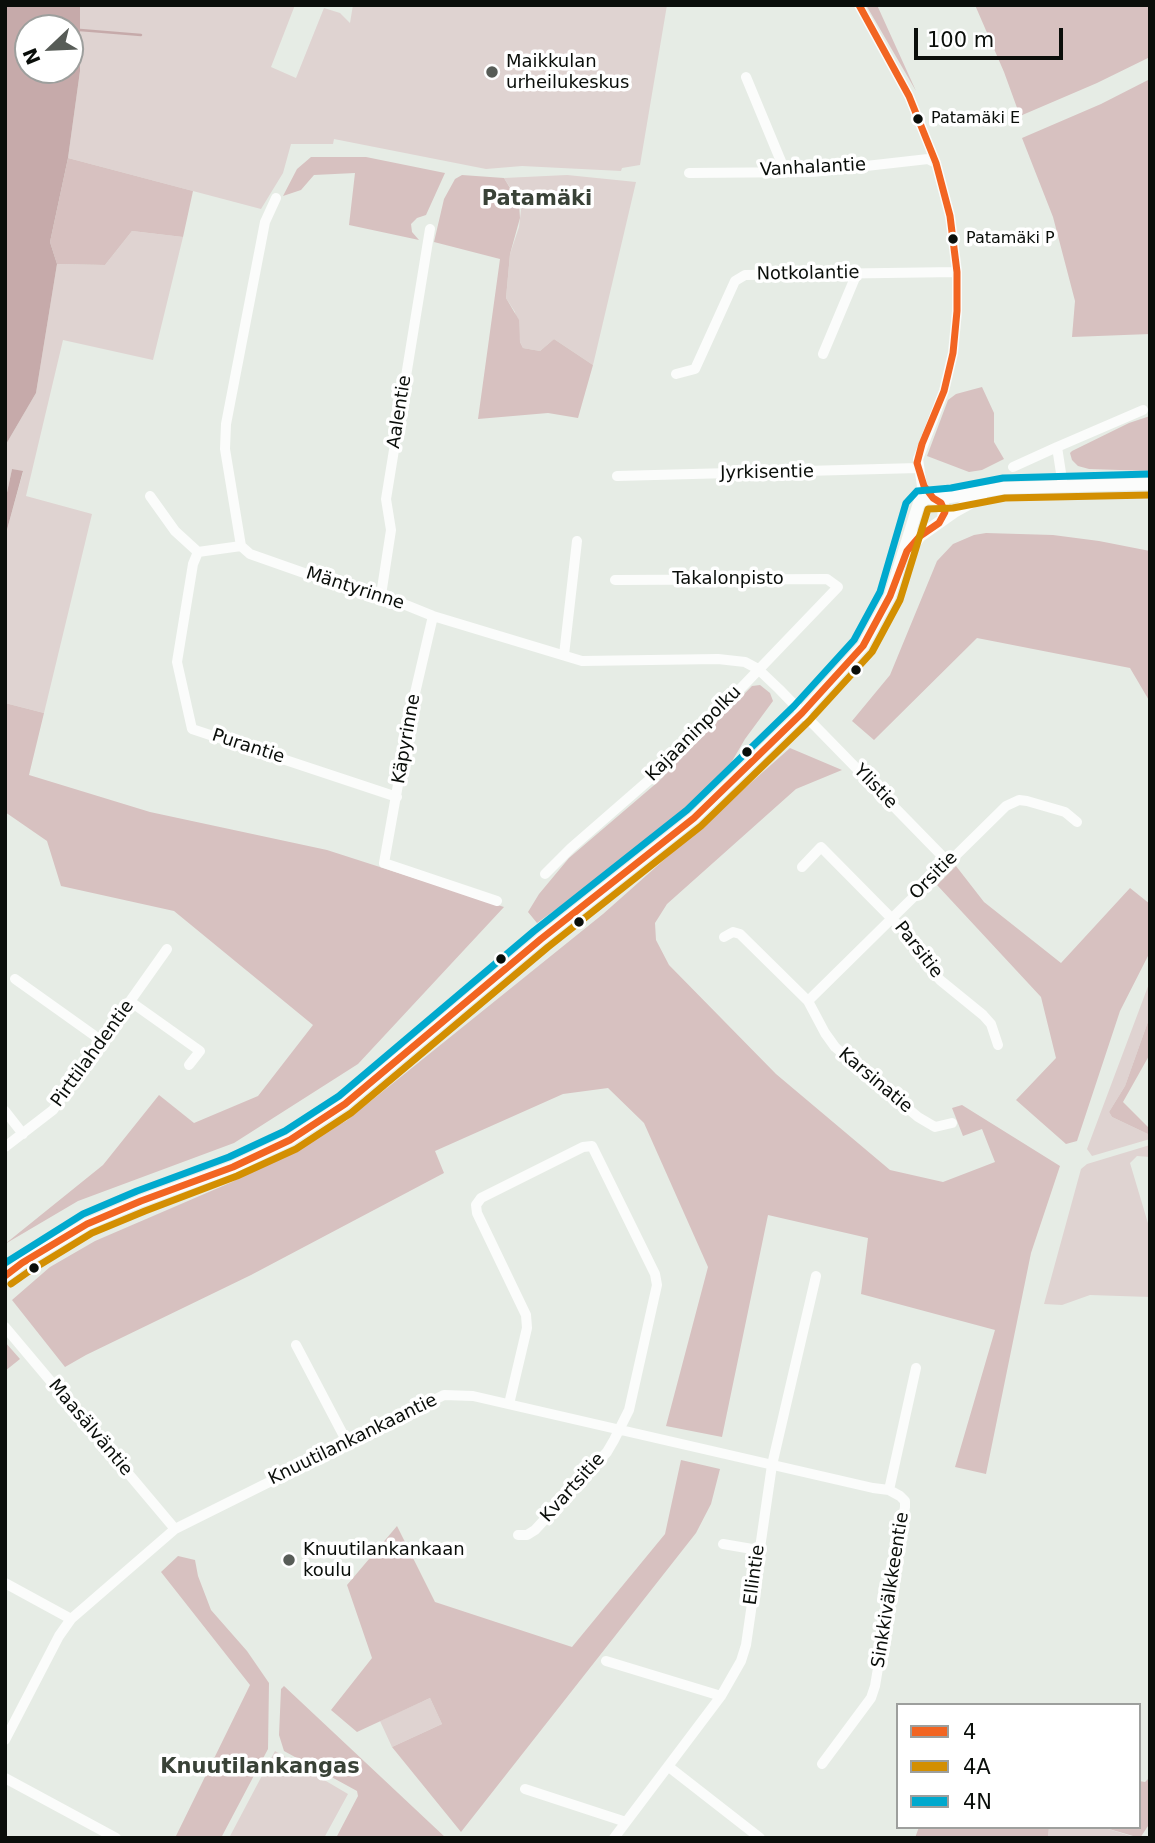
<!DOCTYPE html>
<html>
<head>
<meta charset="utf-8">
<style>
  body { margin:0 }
  #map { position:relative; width:1155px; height:1843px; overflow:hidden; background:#e6ece5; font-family:"DejaVu Sans",sans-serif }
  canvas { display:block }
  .frame { position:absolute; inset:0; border:7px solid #0a0e0a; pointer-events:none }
  .legend { position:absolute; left:896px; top:1703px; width:245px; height:126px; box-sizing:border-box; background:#fff; border:2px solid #9d9f9d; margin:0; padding:9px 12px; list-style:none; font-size:21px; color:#0a0e0a }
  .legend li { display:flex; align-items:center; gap:14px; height:35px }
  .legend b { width:35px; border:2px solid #9d9f9d }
  .north { position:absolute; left:14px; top:14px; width:70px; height:70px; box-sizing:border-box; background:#fff; border:2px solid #9d9f9d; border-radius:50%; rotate:247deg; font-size:19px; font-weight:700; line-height:28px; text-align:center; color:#0a0e0a }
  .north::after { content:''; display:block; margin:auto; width:24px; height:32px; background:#575c57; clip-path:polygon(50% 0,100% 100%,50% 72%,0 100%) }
  .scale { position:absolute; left:914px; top:28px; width:149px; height:32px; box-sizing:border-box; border:4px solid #0a0e0a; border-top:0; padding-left:9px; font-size:21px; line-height:24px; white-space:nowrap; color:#0a0e0a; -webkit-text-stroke:5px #fff; paint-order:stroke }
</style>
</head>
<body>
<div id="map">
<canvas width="1155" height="1843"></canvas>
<div class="frame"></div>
<ul class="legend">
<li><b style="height:9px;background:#f26522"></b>4</li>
<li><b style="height:9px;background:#d38f02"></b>4A</li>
<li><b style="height:9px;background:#00a9ce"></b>4N</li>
</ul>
<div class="north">N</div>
<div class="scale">100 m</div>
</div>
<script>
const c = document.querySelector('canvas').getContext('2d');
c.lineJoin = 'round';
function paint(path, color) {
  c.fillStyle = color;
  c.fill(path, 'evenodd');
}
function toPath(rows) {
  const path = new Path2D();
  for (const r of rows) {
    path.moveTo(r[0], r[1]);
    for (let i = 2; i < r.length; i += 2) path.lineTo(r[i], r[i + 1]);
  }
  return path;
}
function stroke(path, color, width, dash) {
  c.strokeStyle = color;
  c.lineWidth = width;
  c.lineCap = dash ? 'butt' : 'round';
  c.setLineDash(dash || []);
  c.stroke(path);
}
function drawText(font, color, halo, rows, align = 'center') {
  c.font = font + ' "DejaVu Sans",sans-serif';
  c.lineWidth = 7;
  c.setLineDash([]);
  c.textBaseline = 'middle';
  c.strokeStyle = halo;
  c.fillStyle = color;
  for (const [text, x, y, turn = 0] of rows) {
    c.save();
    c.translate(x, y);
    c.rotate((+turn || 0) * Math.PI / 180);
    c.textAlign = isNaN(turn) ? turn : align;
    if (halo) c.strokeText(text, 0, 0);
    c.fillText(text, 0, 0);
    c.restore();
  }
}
paint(toPath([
  [80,5,295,5,271,67,296,78,324,8,340,13,350,23,353,5,667,5,640,165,622,168,621,171,522,166,486,169,334,139,333,144,291,144,283,173,261,209,68,158,80,71],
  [567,175,636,182,593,365,554,339,540,351,523,348,520,342,515,312,506,298,510,254,519,227,521,210,515,195,504,178],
  [132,231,183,237,153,360,63,340,26,496,92,514,44,713,5,703,5,537,23,472,12,469,5,502,5,446,36,393,57,264,105,265],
  [1150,981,1150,1016,1125,1086,1109,1112,1112,1117,1150,1135,1150,1139,1092,1156,1087,1149],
  [1150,1145,1150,1157,1137,1156,1130,1163,1150,1230,1150,1297,1090,1295,1062,1305,1044,1304,1081,1169,1087,1164],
  [430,1698,442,1724,392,1747,380,1721],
  [275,1751,348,1794,324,1838,229,1838],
  [1049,1827,1102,1827,1137,1838,1048,1838]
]), '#dfd3d1');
paint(toPath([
  [866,5,877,5,916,91],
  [975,5,1150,5,1150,57,1097,83,1020,116,1004,72],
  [1150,79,1150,334,1072,337,1075,301,1053,217,1022,138,1101,104],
  [311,157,366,157,445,173,426,215,417,218,411,224,412,232,419,240,349,225,355,173,314,175,301,190,283,196,297,169],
  [68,158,193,191,183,237,132,231,105,265,57,264,50,242],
  [462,175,504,178,519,203,520,218,510,254,506,298,519,320,520,342,523,348,540,351,554,339,593,365,578,418,548,413,478,419,500,259,434,242,444,199,455,179],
  [982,387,994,413,994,442,1004,459,982,470,969,472,927,456,948,400,956,394],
  [1150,416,1150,471,1089,469,1078,466,1072,460,1070,453,1072,451,1129,423],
  [986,533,1053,535,1099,541,1150,551,1150,702,1130,668,977,638,874,740,852,721,890,675,937,561,953,544,974,535],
  [760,685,770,693,773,701,745,739,724,775,640,849,537,923,528,912,539,894,569,858,659,781,752,686],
  [5,703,44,713,29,775,150,812,327,850,504,907,358,1064,234,1143,78,1201,5,1244,103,1165,159,1095,194,1123,258,1096,313,1025,174,911,61,886,47,841,5,812],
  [790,748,842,770,796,789,667,904,655,923,656,940,669,965,776,1074,890,1170,943,1182,995,1162,982,1129,963,1136,952,1108,962,1105,1060,1166,1031,1253,986,1474,955,1467,995,1330,861,1294,868,1238,768,1215,722,1437,666,1426,708,1267,644,1123,608,1088,563,1094,435,1151,444,1173,251,1275,86,1355,65,1367,12,1300,50,1267,95,1241,232,1182,346,1121,603,914],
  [956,866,984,902,1061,963,1130,888,1150,904,1150,952,1120,1011,1077,1141,1066,1144,1016,1100,1056,1058,1041,997,937,885],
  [1150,1016,1150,1054,1123,1102,1150,1129,1150,1135,1112,1117,1109,1112,1125,1086],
  [5,1342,20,1359,5,1371],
  [681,1460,720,1469,711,1504,696,1533,461,1832,392,1747,442,1724,430,1698,357,1732,331,1710,372,1658,347,1585,397,1526,435,1602,572,1647,665,1534],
  [178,1556,195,1560,198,1576,211,1610,247,1651,269,1683,268,1749,221,1838,175,1838,250,1685,161,1572],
  [284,1686,446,1838,336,1838,358,1796,357,1791,284,1751,279,1735,281,1689],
  [1150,1777,1150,1823,1140,1838,1102,1827,1139,1827,1139,1781,1145,1782],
  [919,1827,1049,1827,1048,1838,915,1838]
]), '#d7c1c0');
paint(toPath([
  [5,5,80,5,80,71,68,158,50,242,57,264,36,393,5,446],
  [28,28,70,28,70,70,28,70],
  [12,469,23,471,5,537,5,502]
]), '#c6aaaa');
stroke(toPath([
  [80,30,141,35]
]), '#c6aaaa', 2.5);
stroke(toPath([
  [859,5,909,96,936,163,950,216,957,272,957,311,953,353,944,391,918,459,922,486,919,503],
  [746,77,785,171],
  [689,173,813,172,928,159,936,163],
  [276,198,265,222,226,424,225,449,241,546,250,554,341,586,381,595,433,616,582,661,718,659,745,662,758,669,779,689,948,862],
  [823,354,857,273],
  [676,374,695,369,735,281,745,275,957,272],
  [1013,467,1057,447],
  [617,476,918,468],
  [1063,486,1057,447,1143,410],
  [150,496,175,531,198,552],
  [241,546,198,552,193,564,177,662,192,729,397,797],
  [381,595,391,530,386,499,430,229],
  [433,616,412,706,384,863,497,901],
  [564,655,577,541],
  [802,867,821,847,909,936,928,966,940,980,983,1015,991,1024,998,1045],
  [545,874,571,848,672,760,838,587,827,579,615,580],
  [724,937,733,932,740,934,808,1001,825,1033,835,1047,918,1117,935,1127,952,1123],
  [15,979,102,1041],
  [808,1001,1006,806,1019,800,1027,801,1065,812,1077,822],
  [131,1002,200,1051,189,1065],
  [5,1111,23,1134],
  [5,1147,53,1110,167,949],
  [5,1327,175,1529],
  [296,1345,347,1442],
  [509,1404,527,1328,526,1315,477,1213,476,1205,481,1198,583,1147,592,1146,655,1274,657,1285,629,1410,614,1440,607,1452,535,1530,527,1535,518,1535],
  [723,1544,758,1550],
  [5,1583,71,1619],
  [606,1661,721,1696],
  [5,1740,59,1636,71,1619,175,1529,444,1395,473,1396,873,1488,889,1490],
  [822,1764,871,1698,875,1686,905,1507,905,1501,900,1496,889,1490,916,1368],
  [669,1767,760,1838],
  [5,1778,116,1838],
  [525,1789,626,1822],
  [614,1838,721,1696,741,1661,746,1645,772,1465,816,1276]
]), '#fbfcfb', 10);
stroke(toPath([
  [938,499,1004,488,1150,484],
  [907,553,920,536,954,512,981,497],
  [5,1276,22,1263,87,1224,141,1201,233,1167,290,1140,345,1104,541,939,694,818,802,713,863,646,890,596,919,503,927,498,938,499,944,507,943,519]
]), '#fbfcfb', 12);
stroke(toPath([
  [5,1276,22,1263,87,1224,141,1201,233,1167,290,1140,345,1104,541,939,694,818,802,713,863,646,890,596,907,551,920,536,939,523,945,512,941,503,933,498,924,486,917,463,922,444,944,391,953,353,957,311,957,272,950,216,936,163,909,96,859,5]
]), '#f26522', 7);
stroke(toPath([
  [11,1284,28,1272,92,1233,145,1211,237,1176,296,1149,351,1113,548,947,701,826,809,721,872,652,900,600,928,509,953,508,1005,498,1150,495]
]), '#d38f02', 7);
stroke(toPath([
  [5,1263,83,1214,137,1191,229,1157,285,1131,339,1096,534,931,687,810,794,706,854,640,880,592,906,503,917,491,951,488,1003,478,1150,474]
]), '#00a9ce', 7);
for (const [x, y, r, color] of [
  [492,72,7,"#575c57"],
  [918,119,6,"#0a0e0a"],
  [953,239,6,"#0a0e0a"],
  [856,670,6,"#0a0e0a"],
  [747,752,6,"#0a0e0a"],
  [579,922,6,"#0a0e0a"],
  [501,959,6,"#0a0e0a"],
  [34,1268,6,"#0a0e0a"],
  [289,1560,7,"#575c57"]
]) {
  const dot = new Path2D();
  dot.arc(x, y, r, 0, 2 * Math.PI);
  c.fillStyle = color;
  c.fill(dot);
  stroke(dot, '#fff', 2.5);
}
drawText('16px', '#0a0e0a', '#fff', [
  ["Patamäki E",931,119],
  ["Patamäki P",966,239]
], 'left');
drawText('18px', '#0a0e0a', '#fff', [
  ["Maikkulan",506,62],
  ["urheilukeskus",506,83],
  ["Knuutilankankaan",303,1550],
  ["koulu",303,1571]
], 'left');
drawText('18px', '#0a0e0a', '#fff', [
  ["Vanhalantie",813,168,-3],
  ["Notkolantie",808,274,-1],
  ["Aalentie",400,412,-81],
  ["Jyrkisentie",767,473,-1],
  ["Takalonpisto",728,579],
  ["Mäntyrinne",355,589,18],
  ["Kajaaninpolku",694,734,-45],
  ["Käpyrinne",407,739,-80],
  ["Purantie",248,747,18],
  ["Ylistie",875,787,46],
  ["Orsitie",934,876,-45],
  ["Parsitie",918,950,52],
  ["Pirttilahdentie",93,1054,-54],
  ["Karsinatie",875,1081,40],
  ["Maasälväntie",90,1428,50],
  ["Knuutilankankaantie",353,1440,-26],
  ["Kvartsitie",573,1488,-48],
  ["Ellintie",755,1575,-82],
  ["Sinkkivälkkeentie",891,1590,-81]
]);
drawText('bold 21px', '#394237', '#fff', [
  ["Patamäki",537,200],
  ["Knuutilankangas",260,1768]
]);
</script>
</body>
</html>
